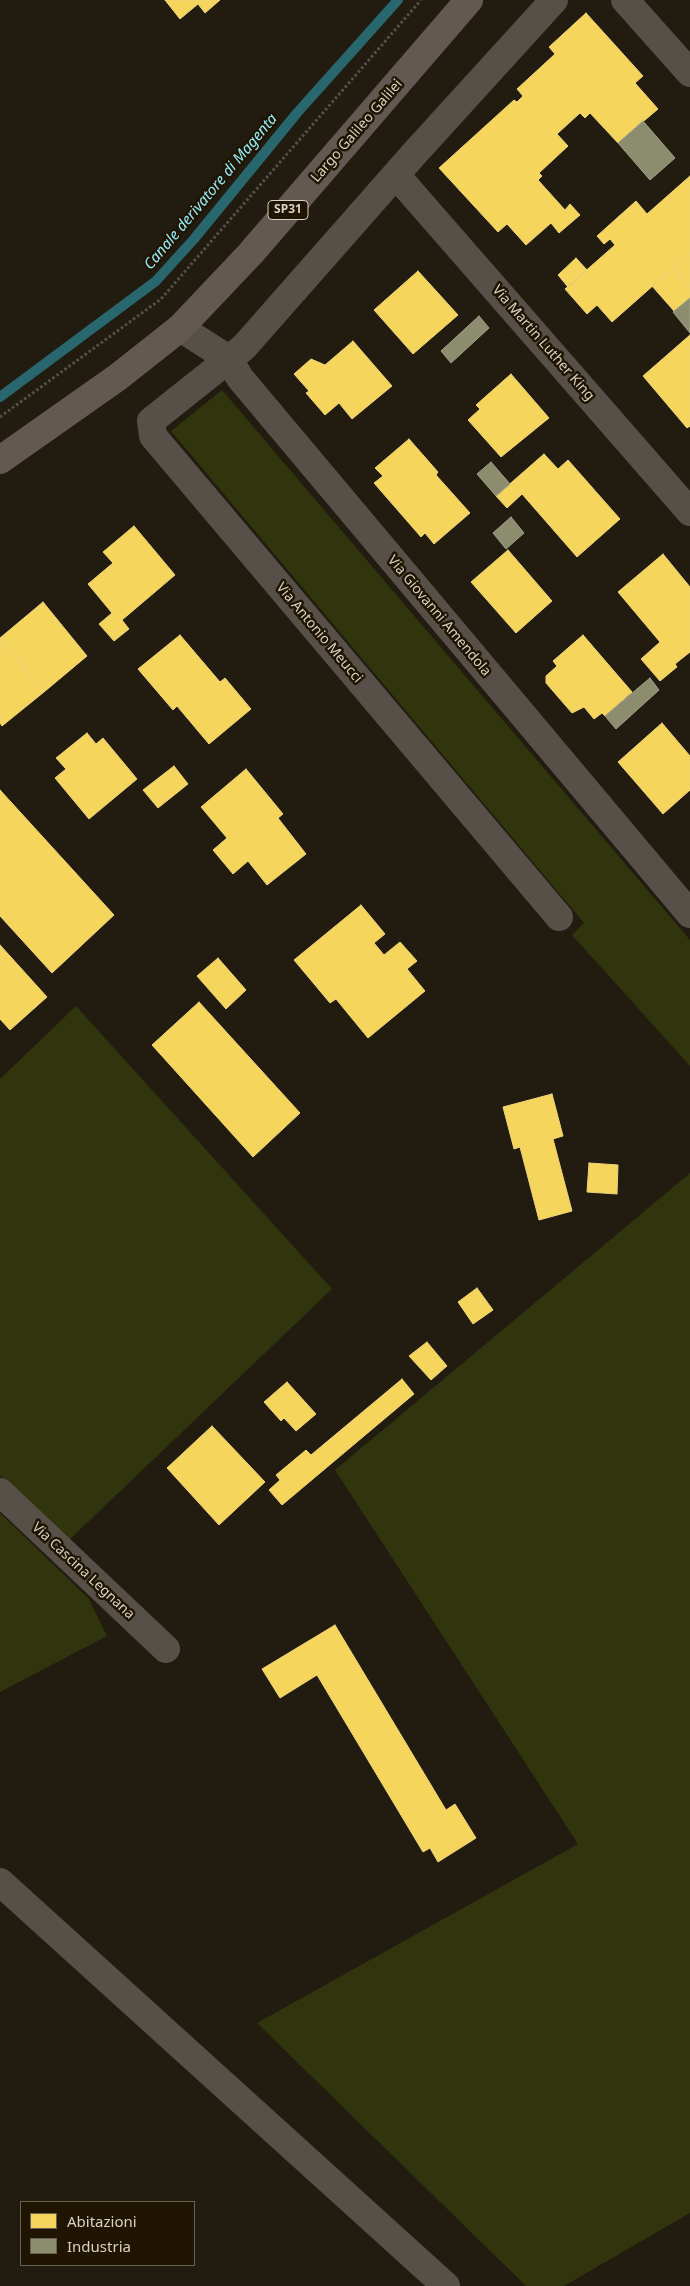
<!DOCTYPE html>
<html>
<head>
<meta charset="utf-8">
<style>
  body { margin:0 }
  #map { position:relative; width:690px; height:2286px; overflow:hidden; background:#211b10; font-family:"Noto Sans",sans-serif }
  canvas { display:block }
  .legend { position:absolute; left:20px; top:2201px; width:175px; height:65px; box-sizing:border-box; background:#1f1502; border:1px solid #696050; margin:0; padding:6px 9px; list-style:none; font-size:15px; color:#d9d1c4 }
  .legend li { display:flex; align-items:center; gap:10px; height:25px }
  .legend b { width:25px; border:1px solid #696050 }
</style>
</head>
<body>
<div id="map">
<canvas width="690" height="2286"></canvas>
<ul class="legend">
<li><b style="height:14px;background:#f6d55c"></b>Abitazioni</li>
<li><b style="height:14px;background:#8c8c6e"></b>Industria</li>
</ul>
</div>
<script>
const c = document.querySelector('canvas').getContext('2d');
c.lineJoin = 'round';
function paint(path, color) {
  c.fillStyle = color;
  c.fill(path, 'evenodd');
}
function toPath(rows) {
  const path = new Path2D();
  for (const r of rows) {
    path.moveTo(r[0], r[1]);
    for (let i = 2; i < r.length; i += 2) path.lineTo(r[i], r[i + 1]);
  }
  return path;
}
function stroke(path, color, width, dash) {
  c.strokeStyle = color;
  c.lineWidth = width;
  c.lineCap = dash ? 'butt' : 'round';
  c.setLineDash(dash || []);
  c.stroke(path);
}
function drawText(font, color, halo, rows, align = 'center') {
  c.font = font + ' "Noto Sans",sans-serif';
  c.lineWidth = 5;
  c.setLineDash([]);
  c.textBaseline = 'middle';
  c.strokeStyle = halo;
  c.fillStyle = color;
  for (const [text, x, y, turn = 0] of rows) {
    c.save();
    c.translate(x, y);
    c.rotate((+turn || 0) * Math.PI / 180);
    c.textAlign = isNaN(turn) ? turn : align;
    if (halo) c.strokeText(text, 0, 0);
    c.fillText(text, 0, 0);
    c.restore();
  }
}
paint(toPath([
  [222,390,690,940,690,1066,572,935,584,923,171,431],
  [76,1006,332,1289,67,1542,0,1475,0,1079],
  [690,1173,690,2213,564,2286,526,2286,257,2023,578,1844,335,1470],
  [0,1513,89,1599,107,1636,0,1692]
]), '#31350e');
const homes = toPath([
  [165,0,220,0,205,13,198,4,180,19,165,0],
  [586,13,643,76,635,83,658,109,618,143,590,113,585,118,580,113,557,134,568,146,539,173,542,176,538,180,565,210,570,204,580,215,559,233,551,223,526,245,507,224,498,232,439,168,514,100,517,102,523,96,517,89,555,54,549,47,586,13],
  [690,176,690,253,612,322,597,305,587,314,565,289,615,245,610,239,604,244,597,236,636,201,647,214,690,176],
  [690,253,690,288,673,268,690,253],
  [576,258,587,270,568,287,558,275,576,258],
  [673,268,690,288,690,298,674,311,652,286,673,268],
  [418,271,458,315,413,354,374,310,418,271],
  [690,335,690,426,687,428,643,376,690,335],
  [353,341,392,386,352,419,339,403,325,415,306,393,309,391,294,374,311,359,325,365,353,341],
  [511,374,549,418,501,457,468,420,480,409,476,405,511,374],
  [409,439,438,472,436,475,470,513,434,544,425,533,421,537,374,483,383,476,375,468,409,439],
  [544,454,558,469,568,460,620,519,577,557,522,494,507,508,496,496,544,454],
  [134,526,175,575,122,620,129,629,114,641,99,624,112,613,88,584,113,563,103,552,134,526],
  [508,550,552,601,516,633,471,582,508,550],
  [663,554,690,587,690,652,675,664,677,667,660,681,641,659,660,642,618,592,663,554],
  [43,602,87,656,44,692,3,640,0,643,0,638,43,602],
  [180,635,220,682,225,678,251,709,209,744,177,706,173,710,138,669,180,635],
  [583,635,632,692,605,716,602,713,594,719,584,707,572,713,546,683,546,676,557,666,553,661,583,635],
  [3,640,44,692,2,726,0,723,0,643,3,640],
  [662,723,690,756,690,790,663,814,618,762,662,723],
  [87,733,96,744,103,738,137,779,89,819,55,778,66,769,56,758,87,733],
  [174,766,188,784,158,808,143,790,174,766],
  [246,769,283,814,278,818,306,854,267,885,248,861,233,874,213,850,227,838,201,807,246,769],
  [0,790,114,915,52,973,0,916,0,790],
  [361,905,385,934,374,943,384,955,400,942,417,961,407,969,425,991,368,1038,336,999,330,1003,294,960,361,905],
  [0,945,47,997,10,1030,0,1019,0,945],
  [218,958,246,990,226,1009,197,976,218,958],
  [199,1002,300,1113,253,1157,152,1045,199,1002],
  [552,1094,563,1136,553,1139,572,1211,539,1220,520,1147,514,1149,503,1107,552,1094],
  [589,1163,618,1165,617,1194,587,1192,589,1163],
  [477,1288,493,1310,473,1324,458,1302,477,1288],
  [427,1342,447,1366,431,1380,409,1356,427,1342],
  [402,1379,414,1394,282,1505,269,1490,280,1480,276,1475,306,1450,311,1455,402,1379],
  [287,1382,316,1414,296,1431,284,1418,281,1421,264,1402,287,1382],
  [212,1426,265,1482,219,1525,167,1468,212,1426],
  [335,1625,446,1810,455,1804,476,1838,438,1862,430,1848,423,1852,317,1675,280,1698,262,1669,335,1625]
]);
paint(homes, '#f6d55c');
stroke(homes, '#edd47b', 1);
const industry = toPath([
  [643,121,675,158,650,180,618,143,643,121],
  [690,298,690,333,673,312,690,298],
  [479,316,489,328,451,363,441,351,479,316],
  [491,462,510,484,496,496,477,474,491,462],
  [511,517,524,533,506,549,493,533,511,517],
  [650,678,659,690,616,729,605,716,650,678]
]);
paint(industry, '#8c8c6e');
stroke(industry, '#a3a188', 1);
stroke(toPath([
  [0,397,156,281,194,239,297,113,398,0]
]), '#29676e', 10);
stroke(toPath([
  [0,417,161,299,421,0]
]), '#565248', 3, [2.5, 2.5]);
stroke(toPath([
  [554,0,413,155,244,347,151,421,153,436,559,917],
  [625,0,690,73],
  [396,175,690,512],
  [180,328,229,359,240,378,690,914],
  [0,1492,166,1649]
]), '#565048', 28);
stroke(toPath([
  [0,1882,446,2286]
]), '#565048', 28);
stroke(toPath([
  [0,460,118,377,180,328,251,253,469,0]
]), '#645952', 28);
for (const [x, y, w] of [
  [288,210,40]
]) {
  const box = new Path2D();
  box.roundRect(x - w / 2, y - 9.5, w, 19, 4);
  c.fillStyle = '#1f1502';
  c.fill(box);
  stroke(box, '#d9d1c4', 1);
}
drawText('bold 12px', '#d9d1c4', null, [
  ["SP31",288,210]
]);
drawText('14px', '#d9d1c4', '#1f1502', [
  ["Largo Galileo Galilei",357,131,-49],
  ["Via Martin Luther King",543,343,49],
  ["Via Giovanni Amendola",439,616,50],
  ["Via Antonio Meucci",319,633,50],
  ["Via Cascina Legnana",83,1571,43]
]);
drawText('italic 15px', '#94ecfa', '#1f1502', [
  ["Canale derivatore di Magenta",211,192,-50]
]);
</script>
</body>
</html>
